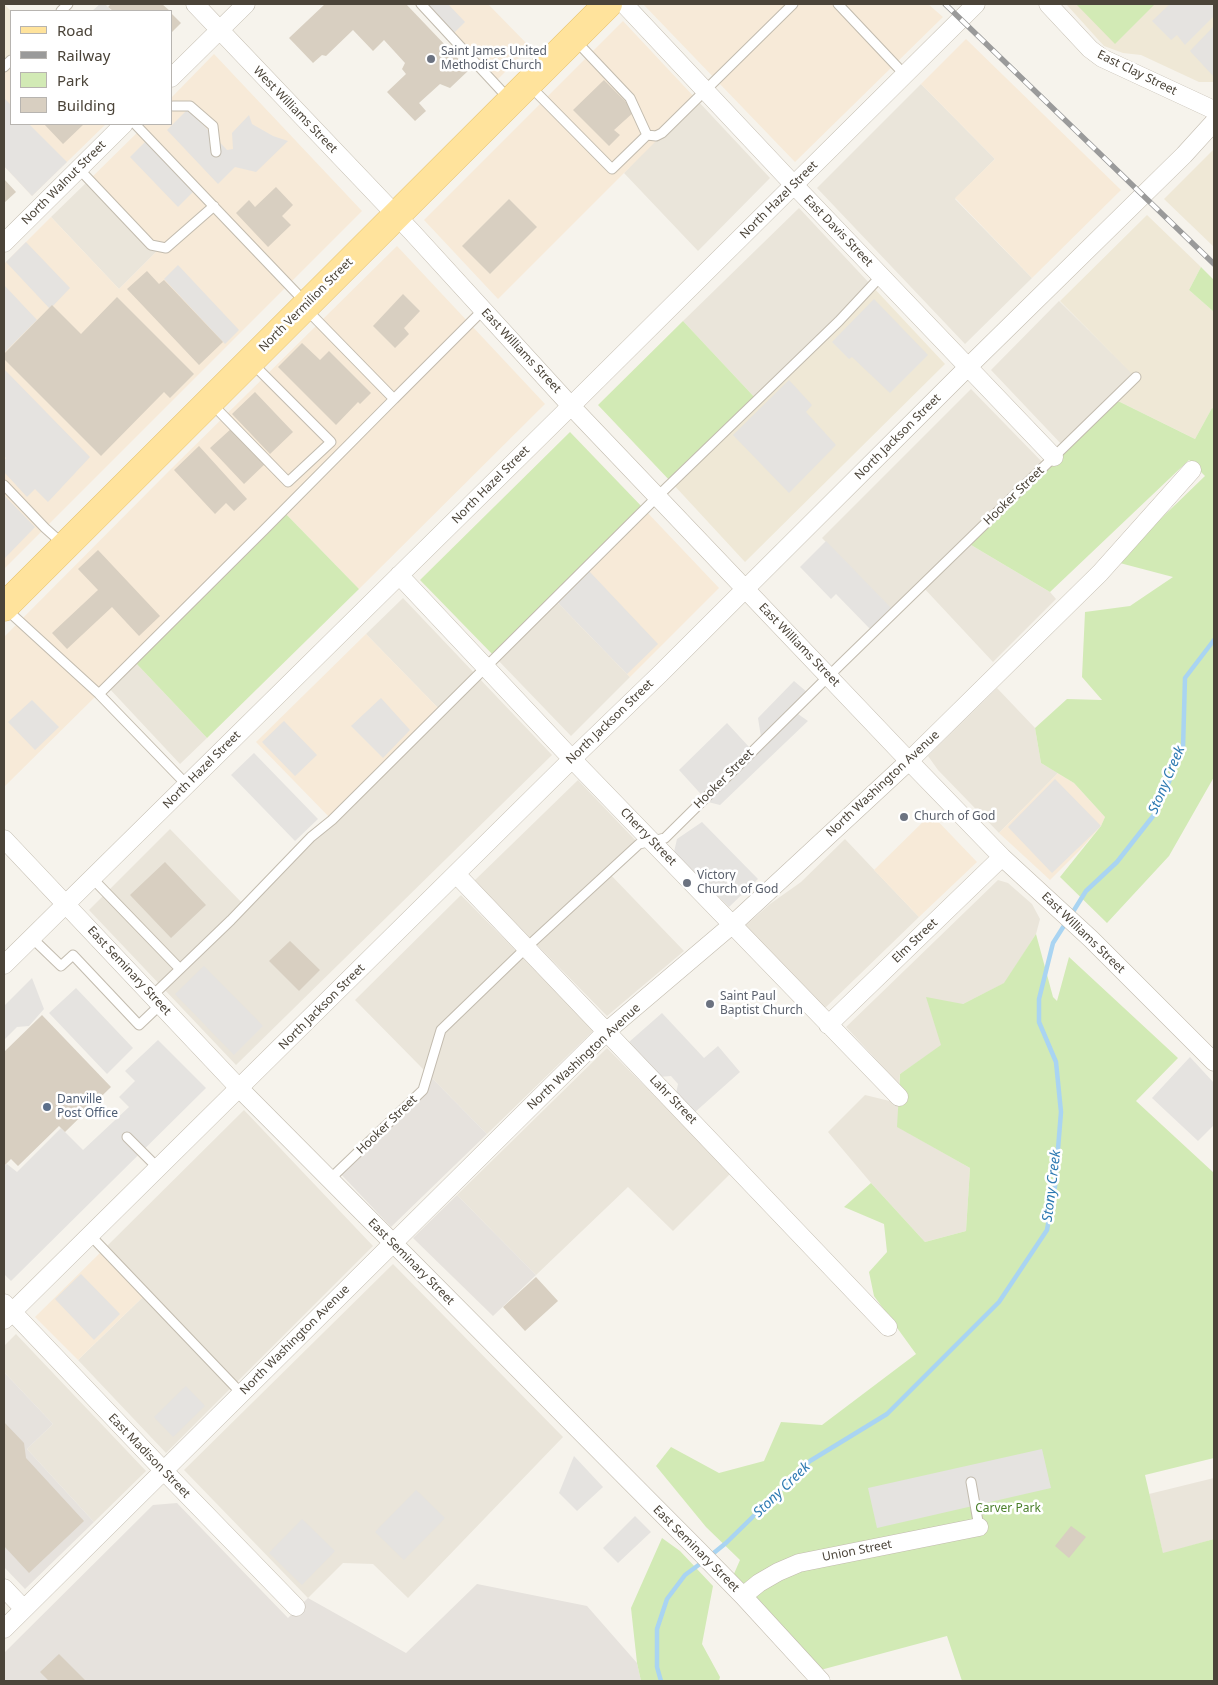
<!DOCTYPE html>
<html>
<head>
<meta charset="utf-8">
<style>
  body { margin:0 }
  #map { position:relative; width:1218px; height:1685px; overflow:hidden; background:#f6f3ec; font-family:"Noto Sans",sans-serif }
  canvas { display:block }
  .frame { position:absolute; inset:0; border:5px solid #4b4439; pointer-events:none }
  .legend { position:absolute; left:10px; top:10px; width:162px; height:115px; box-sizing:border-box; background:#fff; border:1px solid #b7b4b0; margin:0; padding:6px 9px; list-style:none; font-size:15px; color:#4b4439 }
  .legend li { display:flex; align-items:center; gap:10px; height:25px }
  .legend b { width:25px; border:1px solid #b7b4b0 }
</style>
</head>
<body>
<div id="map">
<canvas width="1218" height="1685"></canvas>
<div class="frame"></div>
<ul class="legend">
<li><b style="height:6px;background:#ffe39c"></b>Road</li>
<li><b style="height:6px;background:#9a9a9a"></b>Railway</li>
<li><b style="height:14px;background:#d2eab5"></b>Park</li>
<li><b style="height:14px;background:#d8cfc1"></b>Building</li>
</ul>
</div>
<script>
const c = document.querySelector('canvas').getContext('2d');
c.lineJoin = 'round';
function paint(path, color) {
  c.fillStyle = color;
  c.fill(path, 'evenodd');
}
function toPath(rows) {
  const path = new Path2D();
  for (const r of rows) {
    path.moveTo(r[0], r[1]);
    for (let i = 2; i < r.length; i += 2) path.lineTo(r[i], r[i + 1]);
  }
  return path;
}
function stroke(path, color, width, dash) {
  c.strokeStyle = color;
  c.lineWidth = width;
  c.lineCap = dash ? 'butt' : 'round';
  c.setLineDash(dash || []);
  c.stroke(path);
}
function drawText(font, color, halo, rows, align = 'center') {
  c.font = font + ' "Noto Sans",sans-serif';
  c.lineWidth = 5;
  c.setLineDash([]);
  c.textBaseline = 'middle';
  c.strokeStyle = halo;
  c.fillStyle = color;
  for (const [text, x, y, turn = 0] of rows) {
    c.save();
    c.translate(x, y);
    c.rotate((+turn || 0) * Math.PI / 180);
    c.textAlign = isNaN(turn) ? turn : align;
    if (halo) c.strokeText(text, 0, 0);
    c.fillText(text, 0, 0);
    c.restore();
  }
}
paint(toPath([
  [921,84,995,159,955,199,1032,278,965,344,817,188],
  [697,100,770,178,698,251,624,173,662,133],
  [89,180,157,251,119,289,51,217],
  [799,208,872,286,758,401,683,321],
  [1059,301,1136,377,1064,447,991,370],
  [971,389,1045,465,966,542,1050,592,1056,599,993,662,922,586,894,612,822,538],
  [403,598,552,755,236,1065,89,910,170,829,245,906,441,711,366,634],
  [555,600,630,677,571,736,495,657],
  [133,660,207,738,180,764,107,686],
  [997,688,1035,728,1041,763,1058,773,999,833,938,770,928,756],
  [578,780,639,844,608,872,684,951,607,1016,474,881],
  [845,839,919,917,826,1007,822,1007,745,926,770,904,801,882],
  [998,880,1008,883,1032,904,1040,919,1036,934,1005,983,963,1004,941,1046,900,1074,899,1084,846,1027],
  [461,895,594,1030,487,1134,355,1000],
  [607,1048,731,1173,673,1231,628,1187,536,1275,457,1195],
  [865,1095,898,1103,898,1127,970,1168,966,1231,925,1242,871,1183,828,1132],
  [244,1110,373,1246,166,1453,78,1360,146,1294,104,1249],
  [393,1264,563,1437,408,1598,373,1564,343,1563,308,1598,184,1470],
  [16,1334,146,1471,94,1522,27,1449,53,1424,4,1372,4,1346],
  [1214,1478,1214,1539,1163,1554,1149,1494]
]), '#eae5da');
paint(toPath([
  [421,4,488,4,530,47,494,83],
  [643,4,928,4,943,17,795,162],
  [623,21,697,100,498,299,424,220],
  [966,39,1121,190,1032,278,955,198,995,159,921,84],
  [214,54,362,211,4,569,4,264,51,217,119,289,157,251,89,180,146,124,171,124,171,98],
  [11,60,11,124,106,124,32,196,4,166,4,67],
  [397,246,545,404,359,589,283,511,4,787,4,637,169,471],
  [645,510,719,588,630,677,555,600],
  [366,634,441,711,332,820,256,742],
  [1058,773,1074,783,1105,817,1101,826,1080,850,1050,880,999,833],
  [931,814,977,862,919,917,874,870],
  [104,1249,146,1294,78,1360,35,1317]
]), '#f7ead8');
paint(toPath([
  [428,1074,487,1134,391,1227,338,1171,423,1090],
  [457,1195,536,1275,493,1316,413,1238],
  [4,1372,53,1424,27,1449,94,1522,25,1589,4,1567],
  [177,1503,288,1618,308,1598,406,1653,477,1584,587,1606,637,1663,641,1681,4,1681,4,1653,153,1505]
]), '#e6e2dd');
paint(toPath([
  [4,4,11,11,11,60,4,67],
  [1066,4,1214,4,1214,82,1199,82,1141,55,1123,53,1104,46],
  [1214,149,1214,247,1164,199],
  [1147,215,1201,267,1189,290,1214,312,1214,409,1212,408,1195,439,1120,402,1110,402,1135,377,1060,301],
  [872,286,945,364,745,562,672,483]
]), '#efe8d6');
paint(toPath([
  [1076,4,1155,4,1115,44],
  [1201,267,1214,280,1214,312,1189,290],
  [683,321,758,401,672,483,598,405],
  [1110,402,1120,402,1195,439,1212,408,1214,409,1214,777,1169,856,1107,923,1060,877,1101,826,1105,817,1074,783,1041,763,1035,728,1067,699,1102,700,1082,677,1085,612,1130,606,1173,577,1116,562,1205,476,1189,460,1050,592,966,542],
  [570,432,645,510,495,657,420,580],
  [283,511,359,589,207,738,133,660],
  [1036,934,1053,997,1057,1001,1069,957,1178,1058,1136,1101,1214,1173,1214,1458,1145,1475,1163,1553,1214,1539,1214,1681,962,1681,947,1636,813,1672,730,1583,740,1560,706,1527,656,1466,671,1447,719,1473,764,1461,781,1422,822,1425,916,1354,874,1296,869,1272,887,1252,884,1224,844,1207,871,1183,925,1242,966,1231,970,1168,897,1127,900,1074,941,1045,926,997,963,1004,1004,983],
  [662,1538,680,1551,713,1586,702,1644,720,1677,719,1681,641,1681,637,1663,631,1608]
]), '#d2eab5');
paint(toPath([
  [100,4,105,4,112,11,92,11],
  [414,4,448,4,465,22,447,40],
  [1170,4,1214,4,1214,16,1185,45,1177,35,1171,40,1152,21],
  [1214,26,1214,77,1190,51],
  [4,98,11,105,11,124,29,124,67,162,32,196,4,166],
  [188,109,227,150,233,149,232,133,249,115,252,124,273,136,288,141,256,172,235,167,218,184,167,130],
  [149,138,197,188,178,207,130,157],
  [26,242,70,288,50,309,6,262],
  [178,265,239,330,225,344,164,279],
  [4,285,37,320,4,353],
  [874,299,928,355,890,393,852,357,849,359,832,342],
  [4,369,90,457,48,502,35,489,27,497,4,472,4,461,6,458,4,456],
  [789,380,812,405,806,412,836,445,789,493,733,435],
  [4,495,35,527,4,559],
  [826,541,892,609,870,629,836,594,831,599,800,567],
  [589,571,658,644,627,674,558,603],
  [794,681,814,698,798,714,808,721,720,805,708,802,679,770,727,723,750,748,761,737,758,718],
  [381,698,410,730,383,758,351,726],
  [32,700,59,727,35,750,8,722],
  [284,721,317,755,295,776,262,742],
  [254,753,318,819,295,841,231,775],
  [1055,779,1101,826,1052,873,1008,827],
  [702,822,758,879,729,907,674,852,677,839],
  [204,966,263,1026,234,1055,175,994],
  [32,978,44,1009,29,1026,17,1027,4,1040,4,1006],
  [76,988,133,1048,107,1074,49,1013],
  [662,1013,704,1058,718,1046,740,1072,694,1113,676,1094,678,1084,671,1076,659,1077,629,1042],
  [158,1040,206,1088,11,1281,4,1274,4,1166,7,1164,17,1172,61,1128,83,1150,129,1107,119,1097,135,1081,125,1071],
  [1190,1057,1214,1083,1214,1125,1198,1141,1152,1098],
  [81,1274,120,1314,94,1340,55,1299],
  [186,1386,205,1406,173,1437,154,1417],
  [1042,1449,1051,1488,877,1528,868,1488],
  [574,1456,603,1487,577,1511,559,1493],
  [416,1490,445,1518,404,1560,375,1532],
  [635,1516,651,1532,618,1563,603,1548],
  [302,1519,335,1551,302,1585,269,1553]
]), '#e5e3e0');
stroke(toPath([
  [1071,915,1086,891,1117,862,1157,811,1183,748,1185,678,1214,640],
  [710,1556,726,1543,810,1461,887,1414,999,1302,1047,1230,1055,1186,1061,1112,1056,1062,1039,1022,1039,999,1053,943,1067,921],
  [661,1681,657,1667,657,1629,667,1599,685,1575,704,1561]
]), '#a9d4f2', 4.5);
paint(toPath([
  [111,4,162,4,170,11,113,11,108,7],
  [325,4,406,4,469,70,450,88,440,84,419,103,426,111,415,121,387,92,406,74,402,69,405,63,384,40,373,51,353,30,326,56,322,55,313,63,289,38],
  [171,13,181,23,171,33],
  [604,80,635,111,614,130,620,135,609,146,573,110],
  [44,124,84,124,63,144],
  [4,179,16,192,4,203],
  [276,187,293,205,282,216,291,225,268,247,236,213,249,200,255,207],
  [509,199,537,227,490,274,462,246],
  [147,271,159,284,164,280,223,342,199,365,127,289],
  [403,294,420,311,404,328,409,334,395,348,373,326],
  [117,297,194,374,170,398,164,392,101,456,4,359,4,354,52,305,81,334],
  [302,343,320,360,329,351,371,393,360,404,358,402,336,425,278,367],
  [255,392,293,432,270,454,232,414],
  [232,428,266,463,244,484,210,448],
  [199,446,247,499,234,511,226,503,215,514,174,470],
  [98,550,160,616,139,636,112,607,67,649,52,633,98,590,78,569],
  [165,862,206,905,171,938,130,895],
  [290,941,320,970,299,991,269,961],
  [42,1015,111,1087,65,1132,59,1126,18,1166,11,1159,4,1166,4,1052],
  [536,1277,558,1301,525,1331,503,1307],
  [4,1422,24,1443,26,1458,84,1521,29,1573,4,1546],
  [1071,1526,1086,1537,1069,1558,1055,1546],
  [59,1654,86,1681,49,1681,40,1672]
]), '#d8cfc1');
const service = toPath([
  [421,4,509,99],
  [838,4,905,75],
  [61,11,68,4],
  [4,67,11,60],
  [530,86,612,169,647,135,630,98,576,41],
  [173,106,190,106,213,126,216,152],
  [135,124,306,303],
  [647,135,656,136,662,133,793,4],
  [79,169,151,245,166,248,214,206],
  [306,309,394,399,483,310],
  [211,403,288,482,331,442,252,363],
  [4,485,45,528,64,545],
  [6,609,99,694,187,785],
  [99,694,265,529,394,399],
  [92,878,180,969],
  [32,938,61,966,73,955,139,1025,160,1005],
  [152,996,231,920,311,837,332,820,658,496,839,321,881,276],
  [127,1137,158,1168],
  [329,1180,423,1090,441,1030,526,948,639,844,665,838,841,664,1136,377],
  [90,1235,241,1393],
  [971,1482,979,1527]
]);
const minor = toPath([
  [195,4,412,232,571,406,909,761,1002,857,1091,939,1214,1062],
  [624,4,794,185,1054,457],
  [1048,4,1090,49,1102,58,1214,110],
  [171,78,246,4],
  [4,243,124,124],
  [399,575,572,759,899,1097],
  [4,839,239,1088,699,1551,743,1596,821,1681],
  [456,874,888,1327],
  [4,965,571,406,976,4],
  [828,1025,1002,857],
  [4,1303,164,1471,296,1607],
  [4,1320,572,759,660,674,968,367,1184,155,1214,122],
  [4,1588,24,1609],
  [743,1596,759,1583,778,1572,799,1563,979,1527],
  [4,1629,607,1031,733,924,909,761,1100,573,1192,470]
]);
const primary = toPath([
  [4,607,608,4]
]);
stroke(service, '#c2bbae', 11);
stroke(minor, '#c2bbae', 19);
stroke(primary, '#e6c16a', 29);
stroke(service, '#fff', 9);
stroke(minor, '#fff', 18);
stroke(primary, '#ffe39c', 28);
const rail = toPath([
  [945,4,1214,264]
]);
stroke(rail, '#9a9a9a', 5.5);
stroke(rail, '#fff', 4, [11]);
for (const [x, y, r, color] of [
  [431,59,5,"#6b7280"],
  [904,817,5,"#6b7280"],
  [687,883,5,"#6b7280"],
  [710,1004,5,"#6b7280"],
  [47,1107,5,"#5c6f8a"]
]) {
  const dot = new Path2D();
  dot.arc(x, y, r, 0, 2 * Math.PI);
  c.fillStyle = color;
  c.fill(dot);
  stroke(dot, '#fff', 2);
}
drawText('12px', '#5b616d', '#fff', [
  ["Saint James United",441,52],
  ["Methodist Church",441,66],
  ["Church of God",914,817],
  ["Victory",697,876],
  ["Church of God",697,890],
  ["Saint Paul",720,997],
  ["Baptist Church",720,1011]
], 'left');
drawText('12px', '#4b4439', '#fff', [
  ["East Clay Street",1137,73,26],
  ["West Williams Street",295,110,46],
  ["North Walnut Street",64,183,-45],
  ["North Hazel Street",779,200,-45],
  ["East Davis Street",838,231,46],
  ["North Vermilion Street",306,305,-45],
  ["East Williams Street",521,351,47],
  ["North Jackson Street",898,437,-45],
  ["North Hazel Street",491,485,-45],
  ["Hooker Street",1014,496,-44],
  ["East Williams Street",799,645,46],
  ["North Jackson Street",610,722,-44],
  ["North Hazel Street",202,770,-45],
  ["Hooker Street",724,779,-45],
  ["North Washington Avenue",883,784,-43],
  ["Cherry Street",648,837,46],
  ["East Williams Street",1083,933,44],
  ["Elm Street",915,941,-44],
  ["East Seminary Street",129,971,47],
  ["North Jackson Street",322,1007,-45],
  ["North Washington Avenue",584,1057,-43],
  ["Lahr Street",673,1100,46],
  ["Hooker Street",387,1125,-44],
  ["East Seminary Street",411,1262,45],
  ["North Washington Avenue",295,1340,-45],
  ["East Madison Street",149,1456,46],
  ["East Seminary Street",696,1549,45],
  ["Union Street",857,1551,-11]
]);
drawText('12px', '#4e5e75', '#fff', [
  ["Danville",57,1100],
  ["Post Office",57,1114]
], 'left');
drawText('12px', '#4a7f2a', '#fff', [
  ["Carver Park",1008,1509]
]);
drawText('italic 14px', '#2e7ab2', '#fff', [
  ["Stony Creek",1167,780,-67],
  ["Stony Creek",1052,1186,-83],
  ["Stony Creek",782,1490,-44]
]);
</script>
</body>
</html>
